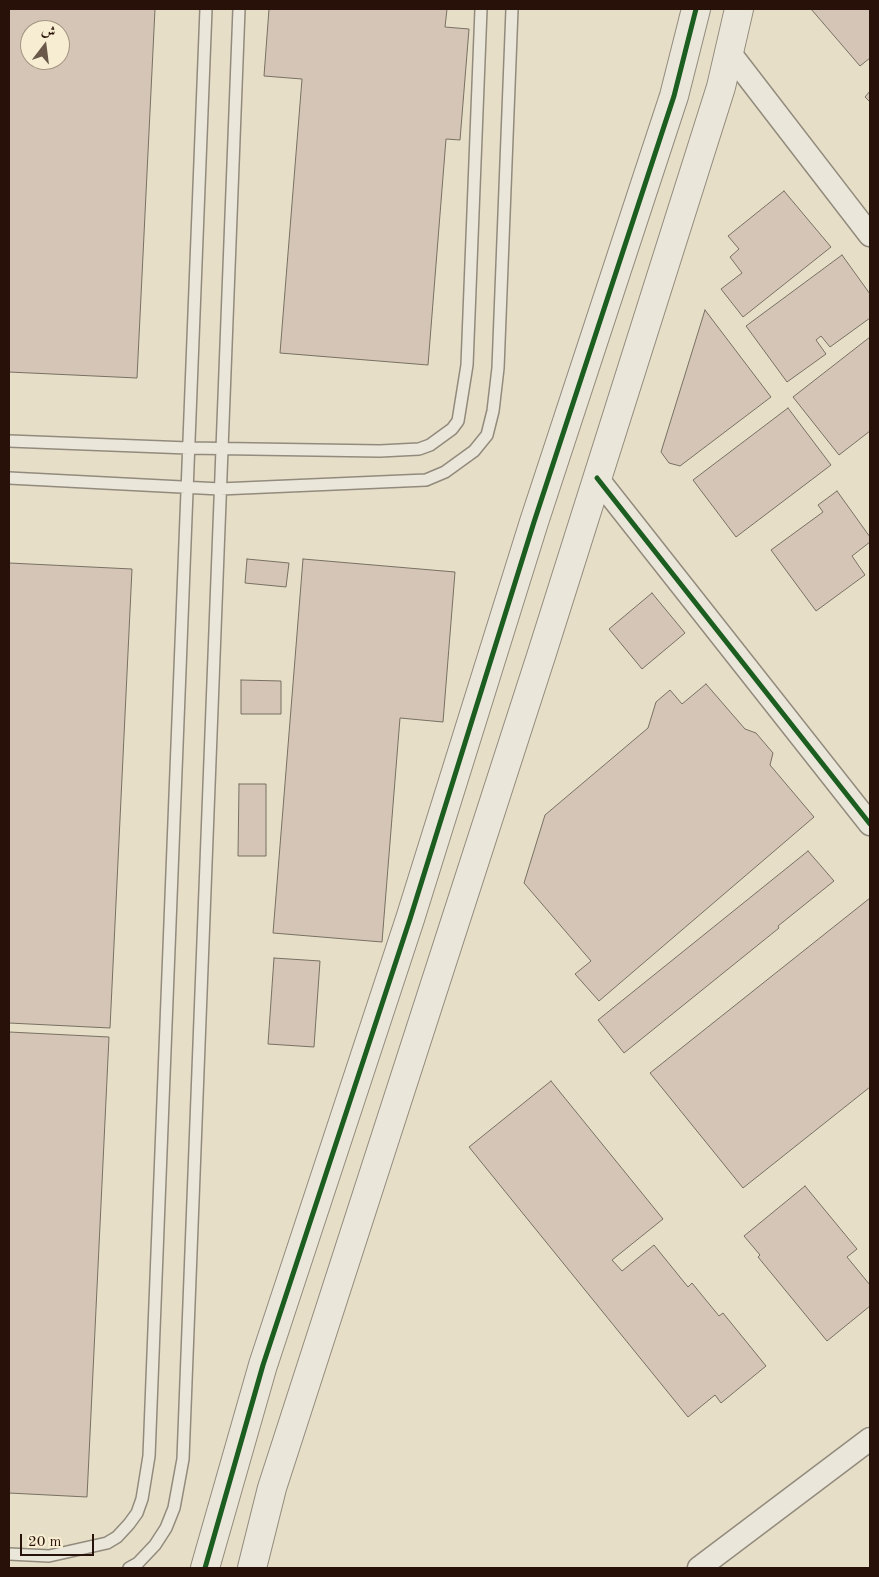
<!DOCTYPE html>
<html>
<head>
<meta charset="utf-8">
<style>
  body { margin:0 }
  #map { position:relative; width:879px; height:1577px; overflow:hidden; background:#e6dec6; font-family:"Old Standard TT",Amiri,serif }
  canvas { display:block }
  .frame { position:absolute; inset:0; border:10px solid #281108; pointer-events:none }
  .north { position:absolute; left:20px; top:20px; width:50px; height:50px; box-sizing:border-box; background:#f7edd2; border:1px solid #a49581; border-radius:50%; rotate:15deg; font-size:14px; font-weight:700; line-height:20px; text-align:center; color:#281108 }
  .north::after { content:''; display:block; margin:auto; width:18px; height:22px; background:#6a594a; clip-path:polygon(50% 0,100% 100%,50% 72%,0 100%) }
  .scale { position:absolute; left:20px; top:1534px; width:74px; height:22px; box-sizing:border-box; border:2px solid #281108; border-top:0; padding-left:6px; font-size:15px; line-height:18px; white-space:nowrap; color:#281108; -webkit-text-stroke:4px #f7edd2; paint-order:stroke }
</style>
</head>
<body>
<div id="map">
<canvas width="879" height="1577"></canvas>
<div class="frame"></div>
<div class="north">ش</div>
<div class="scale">20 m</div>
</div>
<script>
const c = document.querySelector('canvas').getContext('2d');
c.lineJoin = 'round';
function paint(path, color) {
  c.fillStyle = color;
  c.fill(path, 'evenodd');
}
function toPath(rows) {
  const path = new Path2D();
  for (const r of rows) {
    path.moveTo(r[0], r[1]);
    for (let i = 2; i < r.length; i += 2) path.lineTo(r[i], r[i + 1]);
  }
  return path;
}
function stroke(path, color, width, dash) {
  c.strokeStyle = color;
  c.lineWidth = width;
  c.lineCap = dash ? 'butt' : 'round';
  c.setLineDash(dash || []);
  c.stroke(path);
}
const building = toPath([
  [9,9,155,9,137,378,9,372,9,9],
  [30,30,60,30,60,60,30,60,30,30],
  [269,9,447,9,445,27,469,29,460,140,446,139,428,365,280,353,302,79,264,76,269,9],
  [811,9,870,9,870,58,860,66,811,9],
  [870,91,870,102,865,97,870,91],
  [784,191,831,247,743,317,721,289,742,273,730,257,739,249,728,236,784,191],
  [842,255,870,294,870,318,830,347,821,336,816,340,826,354,787,382,746,326,842,255],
  [705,310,771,397,680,466,669,463,661,452,705,310],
  [870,337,870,431,839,455,793,397,870,337],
  [788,408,831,465,736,537,693,480,788,408],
  [837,491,870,537,870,542,852,556,865,575,816,611,771,550,823,512,818,505,837,491],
  [247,559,289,563,286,587,245,583,247,559],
  [303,559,455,572,443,722,400,718,382,942,273,933,303,559],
  [9,563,132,569,110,1028,9,1023,9,563],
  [652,593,685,633,642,669,609,629,652,593],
  [241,680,281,681,281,714,241,714,241,680],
  [706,684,745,729,756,733,773,753,770,765,814,817,599,1001,575,974,591,961,524,883,545,815,648,728,656,702,670,690,682,704,706,684],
  [239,784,266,784,266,856,238,856,239,784],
  [808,851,834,881,778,926,779,928,624,1053,598,1020,808,851],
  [870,898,870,1087,743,1188,650,1073,870,898],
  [274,958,320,961,314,1047,268,1044,274,958],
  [9,1032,109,1037,87,1497,9,1493,9,1032],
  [551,1081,663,1219,612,1260,622,1271,654,1245,688,1287,692,1283,719,1316,723,1313,766,1366,721,1403,715,1395,688,1417,469,1147,551,1081],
  [805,1186,857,1249,847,1257,870,1285,870,1306,827,1341,758,1257,760,1255,744,1236,805,1186]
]);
paint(building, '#d4c5b6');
stroke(building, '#787063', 1);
const service = toPath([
  [9,441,188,448,380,451,419,449,430,445,452,429,458,421,467,365,481,9],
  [9,478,220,489,426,480,445,472,474,451,487,435,493,411,498,368,512,9],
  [9,1554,49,1556,107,1543,117,1537,129,1524,137,1513,142,1499,149,1456,206,9],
  [129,1568,138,1563,155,1545,166,1528,174,1508,183,1459,239,9]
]);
const minor = toPath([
  [729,52,870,235],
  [597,478,870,824],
  [699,1568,870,1439]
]);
const tertiary = toPath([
  [205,1568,263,1365,410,919,534,522,674,96,696,9],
  [252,1568,272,1488,542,653,721,87,739,9]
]);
stroke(service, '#928b7d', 14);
stroke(minor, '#928b7d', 25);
stroke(tertiary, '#928b7d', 30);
stroke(service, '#eae6da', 11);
stroke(minor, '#eae6da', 22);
stroke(tertiary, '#eae6da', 28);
stroke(toPath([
  [597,478,870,824],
  [205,1568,263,1365,410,919,534,522,674,96,696,9]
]), '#1b5e20', 5);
</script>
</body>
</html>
